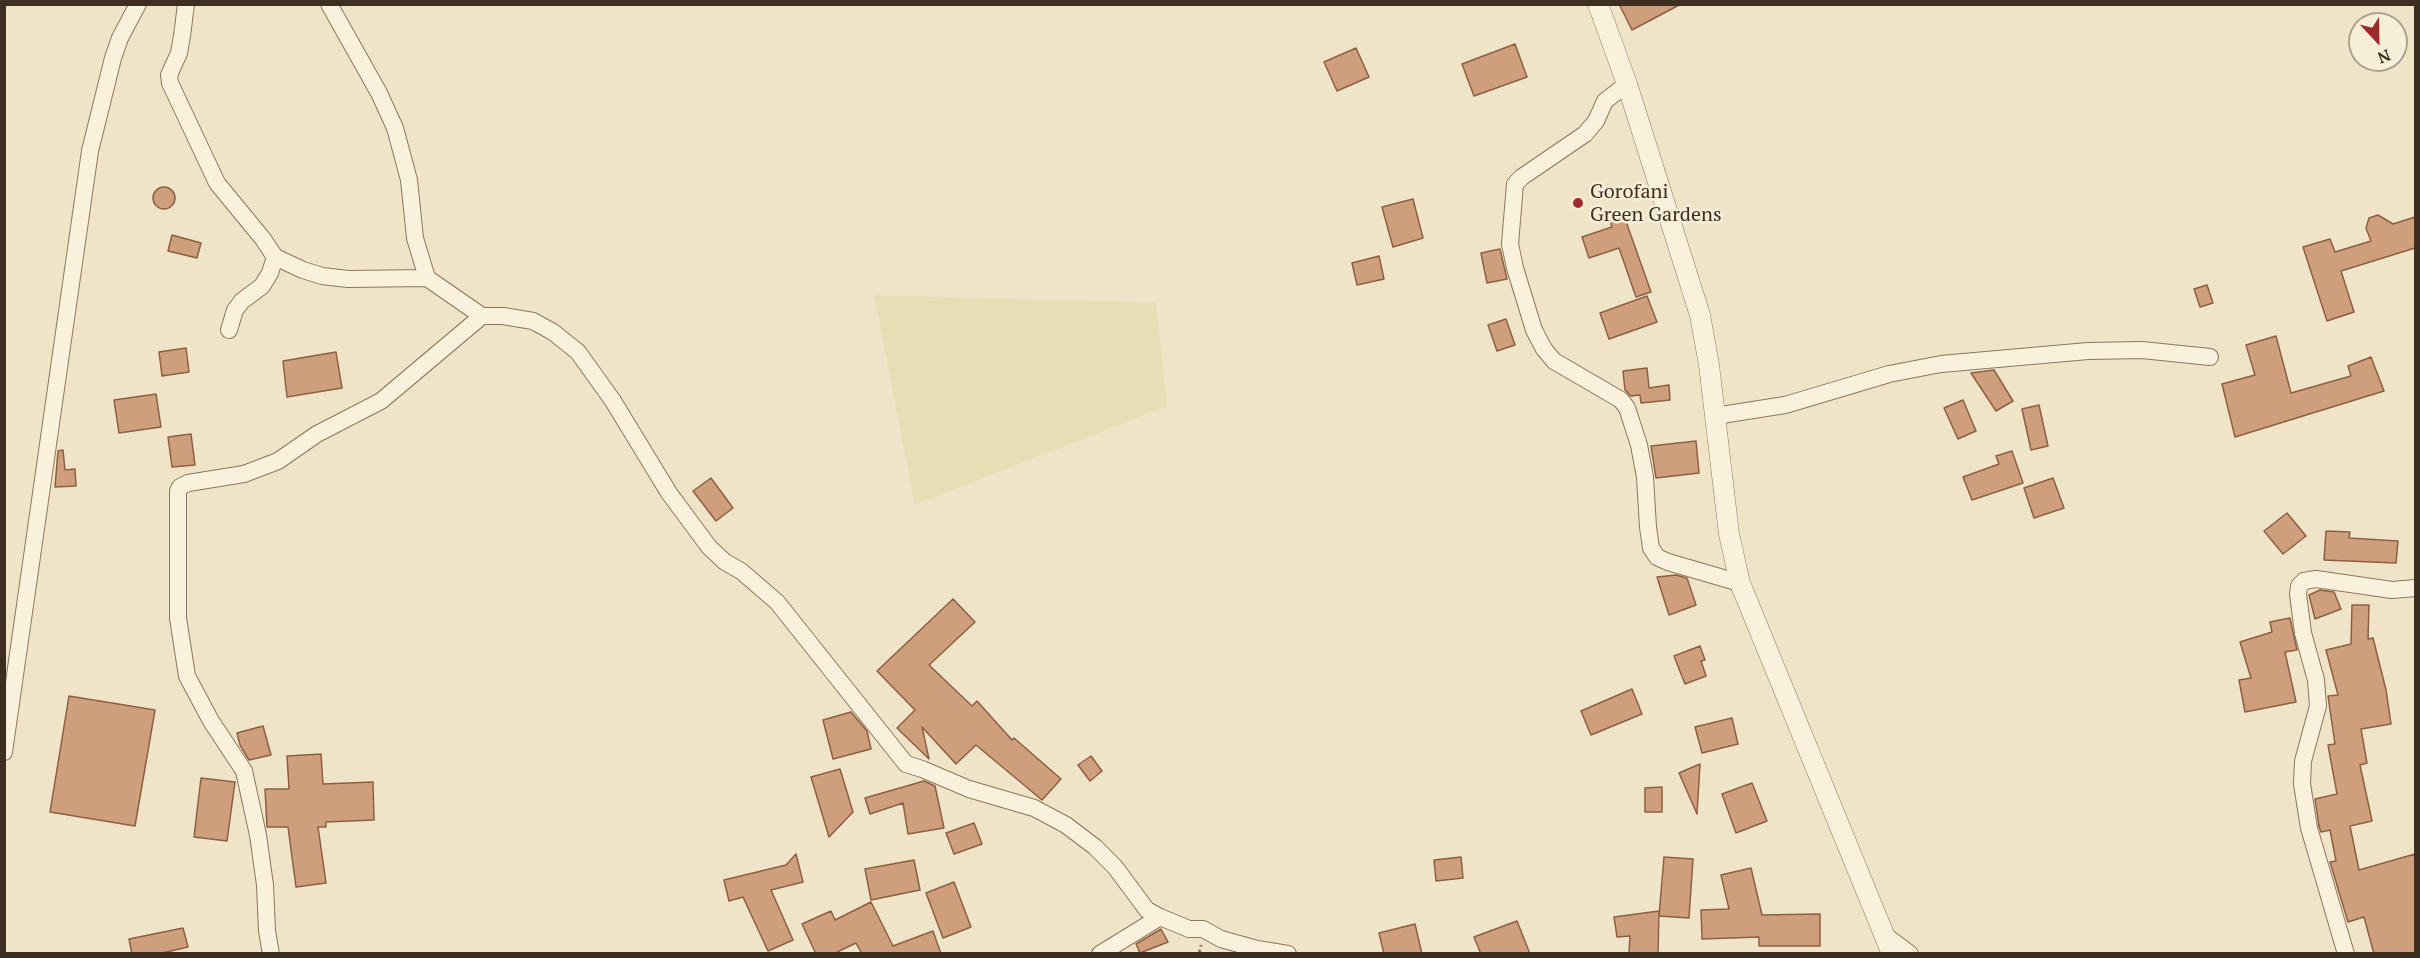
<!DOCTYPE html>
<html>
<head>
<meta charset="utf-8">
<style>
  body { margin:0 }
  #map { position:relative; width:2420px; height:958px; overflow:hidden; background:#f0e4c8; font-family:"PT Serif",serif }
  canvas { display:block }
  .frame { position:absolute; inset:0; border:6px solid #3d2e20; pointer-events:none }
  .north { position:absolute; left:2348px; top:12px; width:60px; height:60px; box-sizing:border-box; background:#f7eed8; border:2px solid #ada18e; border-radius:50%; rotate:158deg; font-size:16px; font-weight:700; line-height:24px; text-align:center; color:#3d2e20 }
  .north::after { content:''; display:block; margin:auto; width:21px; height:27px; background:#9e2a2b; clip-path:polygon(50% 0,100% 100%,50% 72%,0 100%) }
</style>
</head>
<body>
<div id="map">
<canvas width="2420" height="958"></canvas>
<div class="frame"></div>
<div class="north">N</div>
</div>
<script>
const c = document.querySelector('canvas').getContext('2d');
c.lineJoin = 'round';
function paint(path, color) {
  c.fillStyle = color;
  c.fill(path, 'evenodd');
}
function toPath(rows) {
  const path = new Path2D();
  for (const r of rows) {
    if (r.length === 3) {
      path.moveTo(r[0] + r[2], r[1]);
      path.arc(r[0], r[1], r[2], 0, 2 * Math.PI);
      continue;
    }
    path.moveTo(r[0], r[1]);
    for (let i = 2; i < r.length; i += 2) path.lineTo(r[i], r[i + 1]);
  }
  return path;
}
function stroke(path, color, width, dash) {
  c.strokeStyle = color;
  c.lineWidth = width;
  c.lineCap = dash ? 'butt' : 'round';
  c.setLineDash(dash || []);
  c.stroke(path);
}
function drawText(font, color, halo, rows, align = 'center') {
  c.font = font + ' "PT Serif",serif';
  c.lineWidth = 5;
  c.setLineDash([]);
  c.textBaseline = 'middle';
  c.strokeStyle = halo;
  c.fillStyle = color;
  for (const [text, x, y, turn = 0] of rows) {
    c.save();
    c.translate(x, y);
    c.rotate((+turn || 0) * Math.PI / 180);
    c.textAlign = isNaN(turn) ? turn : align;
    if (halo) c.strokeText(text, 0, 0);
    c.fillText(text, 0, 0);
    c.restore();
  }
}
paint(toPath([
  [874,295,1156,303,1167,406,915,505]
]), '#e6deb5');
const building = toPath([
  [1619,4,1681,4,1632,30,1619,4],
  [1515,44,1527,77,1474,96,1462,64,1515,44],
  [1356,48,1369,77,1337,91,1324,62,1356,48],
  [164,198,11],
  [1413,199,1423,238,1393,247,1382,207,1413,199],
  [1623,213,1651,292,1636,297,1619,248,1589,258,1582,237,1612,227,1609,217,1623,213],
  [2378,215,2393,224,2415,217,2415,248,2341,271,2354,312,2327,321,2303,247,2330,239,2335,252,2371,241,2366,228,2369,218,2378,215],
  [172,235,201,243,197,258,168,251,172,235],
  [1500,249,1507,279,1487,283,1481,253,1500,249],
  [1379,256,1384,279,1357,285,1352,263,1379,256],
  [2207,285,2213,303,2200,307,2194,289,2207,285],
  [1647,296,1657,322,1609,339,1600,313,1647,296],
  [1506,319,1515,345,1497,351,1488,325,1506,319],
  [2276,336,2291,393,2351,376,2348,366,2371,357,2384,391,2235,437,2222,384,2255,375,2246,345,2276,336],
  [186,348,189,372,162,376,159,352,186,348],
  [336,352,342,388,287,397,283,361,336,352],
  [1647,368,1649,388,1669,385,1670,400,1641,403,1640,395,1631,396,1625,390,1623,371,1647,368],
  [1994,370,2013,401,1996,411,1971,373,1994,370],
  [156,394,161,427,119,433,114,400,156,394],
  [1963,400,1976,431,1958,439,1944,408,1963,400],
  [2039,405,2048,446,2031,450,2022,409,2039,405],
  [191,434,195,465,172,467,168,437,191,434],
  [1696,441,1699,473,1656,478,1651,446,1696,441],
  [63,450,65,470,75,469,76,486,55,487,58,451,63,450],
  [2012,451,2023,483,1972,500,1963,477,1999,464,1996,456,2012,451],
  [711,478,733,508,716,521,693,491,711,478],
  [2053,478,2064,508,2034,518,2024,488,2053,478],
  [2287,513,2306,536,2283,554,2264,531,2287,513],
  [2326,531,2350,532,2349,538,2398,541,2396,563,2324,560,2326,531],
  [1676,575,1687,578,1696,605,1669,615,1657,577,1676,575],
  [2320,590,2334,592,2341,609,2315,619,2309,595,2320,590],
  [953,599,975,622,929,665,972,706,977,701,1012,740,1014,738,1061,779,1042,800,976,745,956,764,922,727,929,759,897,728,915,710,877,671,953,599],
  [2352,605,2369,605,2368,639,2373,638,2386,690,2391,724,2361,729,2367,763,2360,765,2372,821,2350,826,2359,870,2415,854,2415,954,2374,954,2364,917,2348,922,2330,862,2336,861,2330,830,2321,832,2319,826,2315,799,2337,794,2328,745,2335,744,2328,696,2338,695,2326,650,2351,644,2352,605],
  [2290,618,2297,650,2285,652,2296,702,2245,712,2239,680,2251,678,2240,642,2272,632,2270,622,2290,618],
  [1700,646,1705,660,1701,661,1706,676,1685,684,1674,656,1700,646],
  [1632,689,1642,714,1591,735,1581,711,1632,689],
  [69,696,155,710,135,826,50,812,69,696],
  [851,712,867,731,871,749,833,759,823,720,851,712],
  [1732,718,1738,744,1702,753,1695,727,1732,718],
  [263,726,271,755,249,760,240,745,237,733,263,726],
  [321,754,323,784,373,782,374,820,326,822,326,827,318,827,326,883,296,887,288,827,267,827,265,789,289,789,287,756,321,754],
  [1091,756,1102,771,1090,781,1078,765,1091,756],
  [1700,764,1697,814,1679,773,1700,764],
  [840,769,853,812,829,837,811,777,840,769],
  [201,778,235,782,227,841,194,837,201,778],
  [924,781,935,786,944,828,908,834,903,803,870,814,865,798,924,781],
  [1752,783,1767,821,1736,833,1722,794,1752,783],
  [1662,787,1662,812,1645,812,1645,788,1662,787],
  [974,823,982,844,954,854,946,833,974,823],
  [796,854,803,882,771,890,793,940,768,951,743,897,729,901,724,880,786,865,796,854],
  [1461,857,1463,878,1436,881,1434,860,1461,857],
  [1664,857,1693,859,1689,918,1659,916,1664,857],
  [914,860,920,890,871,900,865,869,914,860],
  [1751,868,1762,915,1820,914,1820,946,1759,946,1759,937,1702,939,1701,910,1729,909,1721,875,1751,868],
  [954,882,971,927,943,938,926,893,954,882],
  [871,902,893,946,933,931,941,954,862,954,856,943,833,954,816,954,802,924,831,911,835,920,871,902],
  [1659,911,1658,954,1629,954,1630,936,1617,937,1614,917,1659,911],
  [1517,921,1530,954,1481,954,1474,937,1517,921],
  [1415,924,1422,954,1384,954,1379,933,1415,924],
  [183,928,188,947,158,954,132,954,129,939,183,928],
  [1161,929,1168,942,1140,953,1136,944,1161,929]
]);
paint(building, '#cf9f7d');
stroke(building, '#8d5f41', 1.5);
const minor = toPath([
  [186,4,182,36,179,53,169,75,170,83,217,183,263,239,275,257,270,273,262,286,242,301,235,310,229,330],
  [329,4,379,93,395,128,409,180,415,238,427,278,482,316],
  [1627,84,1605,101,1596,121,1585,134,1522,177,1515,184,1510,244,1515,268,1534,330,1544,349,1554,361,1621,400,1627,408,1639,445,1645,477,1648,527,1651,548,1657,557,1668,562,1740,583],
  [275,257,303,270,322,276,348,279,427,278],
  [1715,416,1785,405,1889,374,1941,364,2088,351,2142,350,2210,357],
  [4,752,90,151,113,58,120,38,138,4],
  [1886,936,1910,954],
  [271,954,267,931,265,885,258,835,244,771,211,721,187,676,178,618,178,491,180,487,188,483,244,474,278,461,317,434,381,401,482,316,503,316,533,321,553,332,578,352,613,401,669,493,709,547,725,562,741,571,777,602,906,764,922,769,969,789,1034,808,1066,825,1095,847,1115,867,1147,910,1160,917,1189,929,1203,929,1221,939,1257,949,1288,954],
  [1100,954,1160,917],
  [2346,954,2309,828,2302,784,2303,761,2318,706,2316,680,2303,633,2298,594,2299,586,2304,581,2316,579,2392,590,2416,588]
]);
const tertiary = toPath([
  [1598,4,1627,84,1700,315,1709,365,1729,534,1740,583,1892,954]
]);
stroke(minor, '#8d765c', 18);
stroke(tertiary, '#8d765c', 21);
stroke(toPath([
  [1199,954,1201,945]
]), '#8d765c', 3, [4.5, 3]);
stroke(minor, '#faf1dc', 16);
stroke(tertiary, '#faf1dc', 20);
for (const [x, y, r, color] of [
  [1578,203,6,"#9e2a2b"]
]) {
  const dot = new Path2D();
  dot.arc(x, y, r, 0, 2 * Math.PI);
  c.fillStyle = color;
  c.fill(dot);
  stroke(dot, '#f7eed8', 2);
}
drawText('20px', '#3d2e20', '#f7eed8', [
  ["Gorofani",1590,192],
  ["Green Gardens",1590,215]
], 'left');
</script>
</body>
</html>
